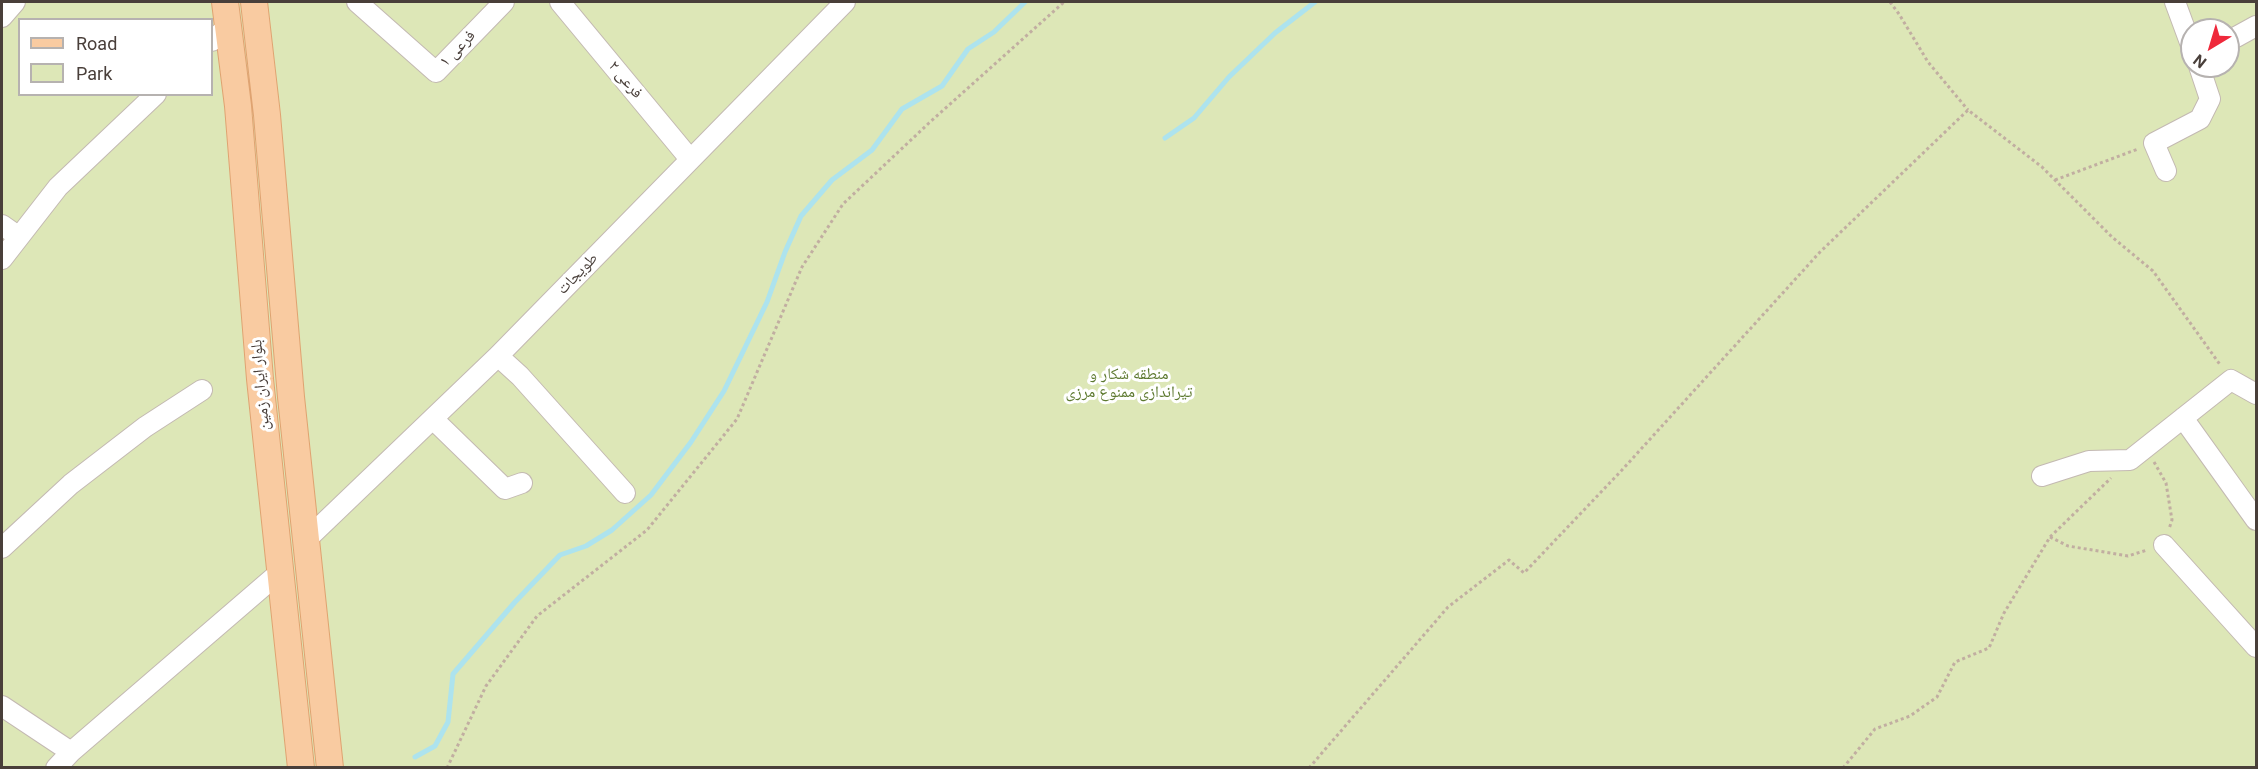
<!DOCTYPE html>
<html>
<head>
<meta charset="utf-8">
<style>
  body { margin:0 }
  #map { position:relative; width:2258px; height:769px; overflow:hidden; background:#f5f0ec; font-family:Roboto,sans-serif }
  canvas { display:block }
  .frame { position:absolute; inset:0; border:3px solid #493f3a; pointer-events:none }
  .legend { position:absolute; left:18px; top:18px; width:195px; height:78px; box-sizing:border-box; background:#fff; border:2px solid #b6b2b0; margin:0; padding:8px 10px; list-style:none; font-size:18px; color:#493f3a }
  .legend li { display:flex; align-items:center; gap:12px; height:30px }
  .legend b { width:30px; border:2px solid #b6b2b0 }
  .north { position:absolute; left:2180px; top:18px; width:60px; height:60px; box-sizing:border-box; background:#fff; border:2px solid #b6b2b0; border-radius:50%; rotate:218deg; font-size:16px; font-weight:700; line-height:24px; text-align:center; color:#493f3a }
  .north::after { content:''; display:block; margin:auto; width:21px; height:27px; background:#ef293b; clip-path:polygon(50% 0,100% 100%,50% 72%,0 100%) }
</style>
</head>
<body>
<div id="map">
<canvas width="2258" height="769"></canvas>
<div class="frame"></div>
<ul class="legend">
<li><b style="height:8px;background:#f9cba1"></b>Road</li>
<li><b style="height:16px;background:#dde7b7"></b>Park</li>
</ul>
<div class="north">N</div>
</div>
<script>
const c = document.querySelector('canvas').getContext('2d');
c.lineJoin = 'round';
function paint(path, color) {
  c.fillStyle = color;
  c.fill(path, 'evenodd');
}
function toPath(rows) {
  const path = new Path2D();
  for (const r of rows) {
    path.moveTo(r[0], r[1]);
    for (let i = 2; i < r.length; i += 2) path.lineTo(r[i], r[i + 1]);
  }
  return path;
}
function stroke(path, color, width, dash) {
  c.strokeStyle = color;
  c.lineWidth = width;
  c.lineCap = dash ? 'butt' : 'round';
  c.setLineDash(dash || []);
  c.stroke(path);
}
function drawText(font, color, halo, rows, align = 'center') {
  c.font = font + ' Roboto,"Noto Naskh Arabic",sans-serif';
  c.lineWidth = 6;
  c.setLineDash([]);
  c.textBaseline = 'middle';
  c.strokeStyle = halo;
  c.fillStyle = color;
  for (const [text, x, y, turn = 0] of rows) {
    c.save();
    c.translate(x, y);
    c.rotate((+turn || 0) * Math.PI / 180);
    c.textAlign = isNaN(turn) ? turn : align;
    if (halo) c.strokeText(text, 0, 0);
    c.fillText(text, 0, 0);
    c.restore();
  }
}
paint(toPath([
  [2,2,2256,2,2256,767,2,767],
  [20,20,212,20,212,94,20,94],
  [2192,30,2228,30,2228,66,2192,66]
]), '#dde7b7');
stroke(toPath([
  [1165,138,1194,118,1229,77,1275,33,1315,2],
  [415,757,435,746,448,722,453,674,515,602,560,555,586,546,612,530,651,495,691,442,724,391,767,302,785,252,801,216,832,180,872,150,902,109,942,86,968,49,994,32,1025,2]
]), '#ade3ee', 5);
const minor = toPath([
  [357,2,436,72,504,2],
  [560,2,690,159],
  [2175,2,2192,48],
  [2,17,15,2],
  [2228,39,2236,37,2256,26],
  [212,41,228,26],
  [2166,171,2154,143,2200,119,2210,99,2199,66],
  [2,225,19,237],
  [2,259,58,187,156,94],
  [498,356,520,376,625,493],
  [2183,418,2256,520],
  [433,419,505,489,522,483],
  [2042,476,2089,461,2130,460,2231,380,2256,394],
  [306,540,498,356,845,2],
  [2164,545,2256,647],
  [2,548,71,484,145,427,202,390],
  [2,706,71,752],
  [56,768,71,752,280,572]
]);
const major = toPath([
  [225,2,238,106,260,379,301,768],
  [254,2,267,115,291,397,330,768]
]);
stroke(minor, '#c3b9b2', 22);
stroke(major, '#dfa371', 28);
stroke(toPath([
  [1890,2,1899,14,1928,62,1968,110],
  [2055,180,2138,149],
  [2154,462,2166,483,2172,520,2169,529],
  [2050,537,2068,546,2128,556,2147,550],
  [447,768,486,686,537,616,647,530,737,419,802,267,843,204,929,123,1064,2],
  [1309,768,1448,607,1509,560,1524,573,1622,470,1820,252,1968,110,2042,167,2112,237,2153,271,2221,366],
  [1843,768,1875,729,1910,716,1937,697,1955,662,1989,648,2004,613,2050,537,2111,478]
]), '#c1aea1', 3, [3, 3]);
stroke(minor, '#fff', 20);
stroke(major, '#f9cba1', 26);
drawText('16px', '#493f3a', '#fff', [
  ["فرعی ۱",458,49,-46],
  ["فرعی ۲",625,80,50],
  ["طویجات",578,274,-46],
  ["بلوار ایران زمین",261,385,-95]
]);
drawText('16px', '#5d792f', '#fff', [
  ["منطقه شکار و",1129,375],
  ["تیراندازی ممنوع مرزی",1129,393]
]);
</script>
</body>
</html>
